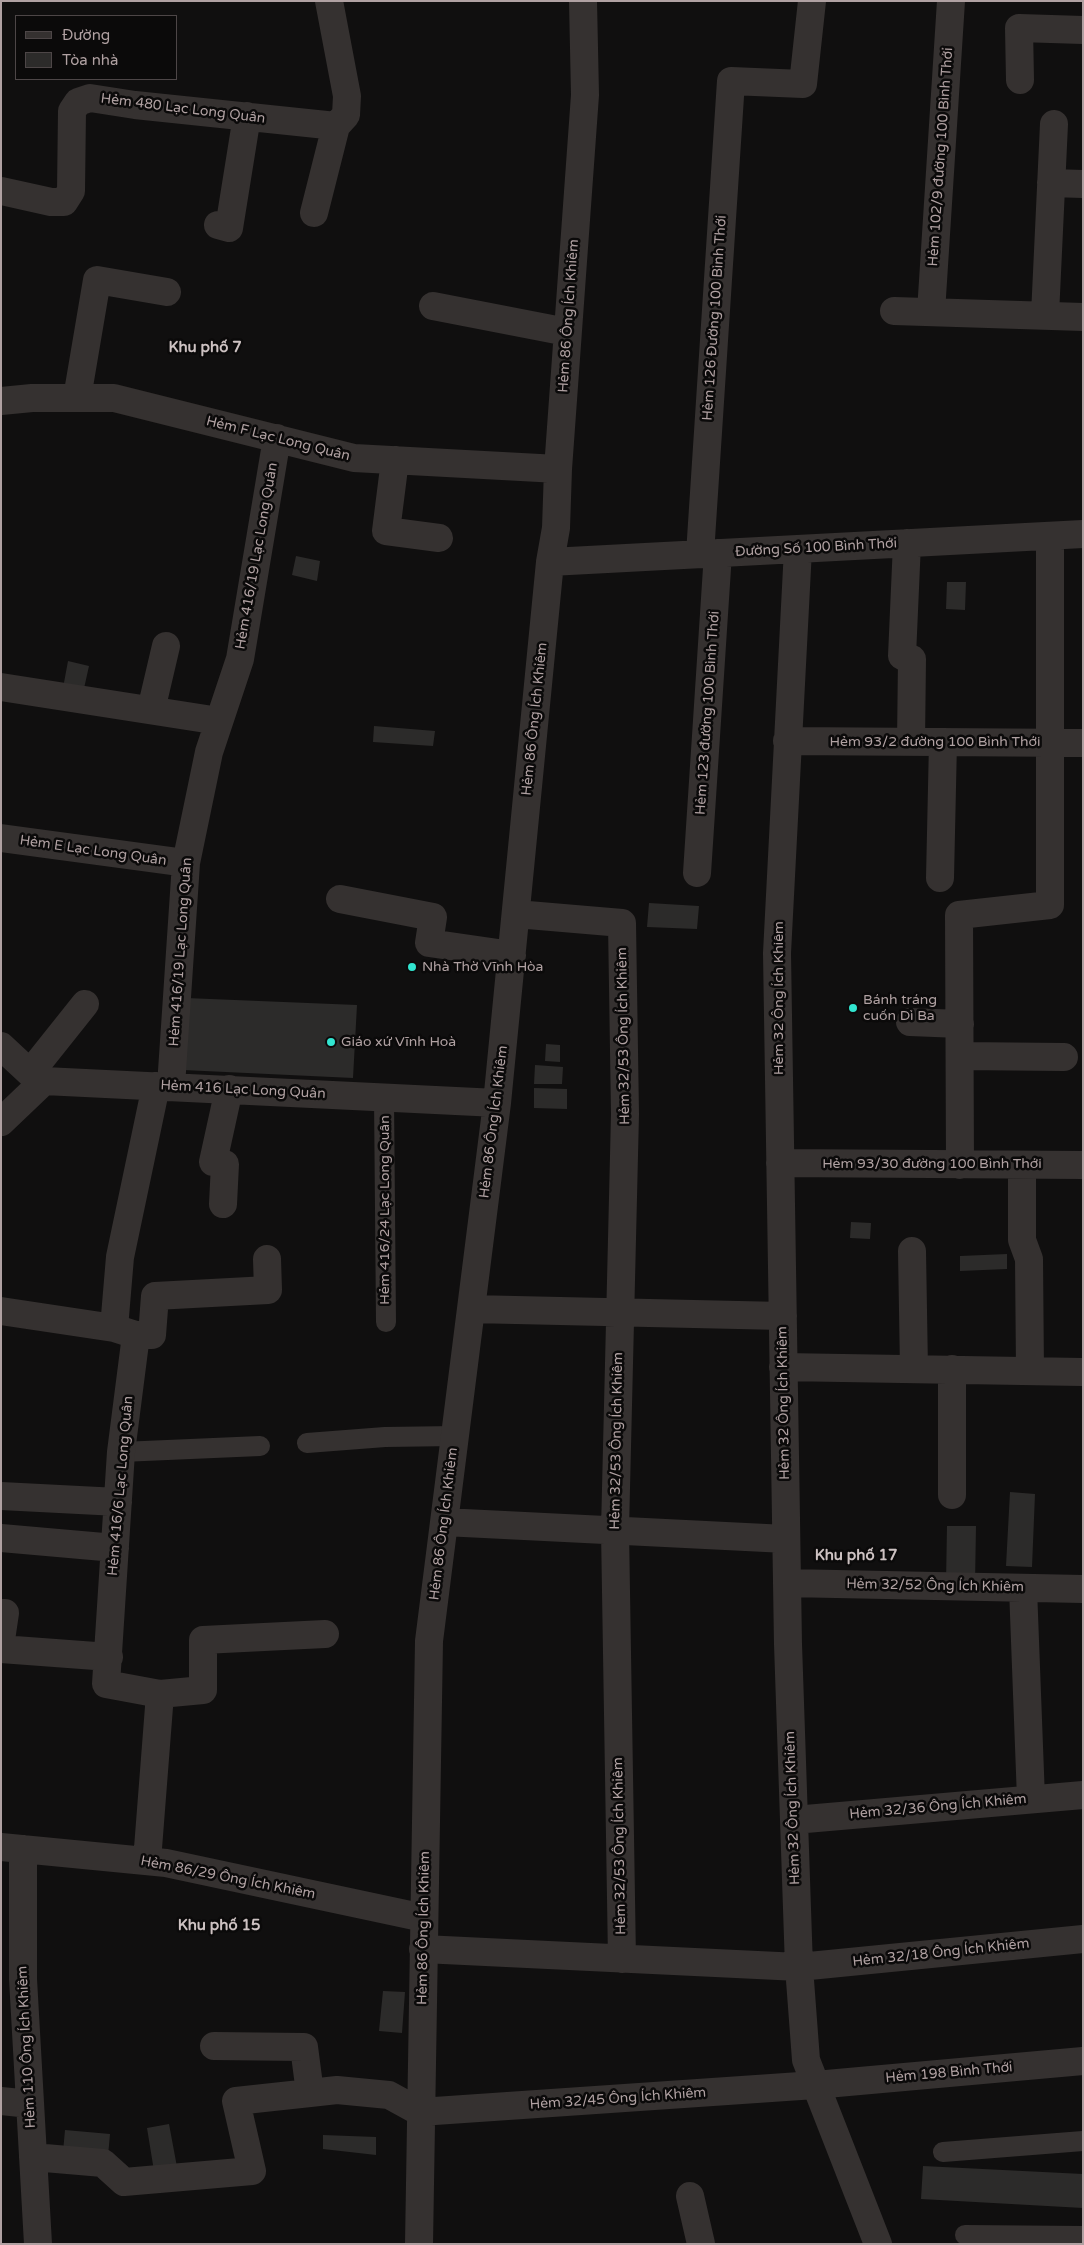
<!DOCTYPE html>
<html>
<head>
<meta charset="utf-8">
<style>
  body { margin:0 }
  #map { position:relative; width:1084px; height:2245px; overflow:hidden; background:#100f0f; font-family:"Varela Round",sans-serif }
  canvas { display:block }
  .frame { position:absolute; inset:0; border:2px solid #b0a1a2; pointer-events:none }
  .legend { position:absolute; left:15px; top:15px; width:162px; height:65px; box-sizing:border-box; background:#0b0a0a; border:1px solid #4d4647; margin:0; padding:6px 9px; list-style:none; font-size:15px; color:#b0a1a2 }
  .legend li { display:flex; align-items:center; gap:10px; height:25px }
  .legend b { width:25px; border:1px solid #4d4647 }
</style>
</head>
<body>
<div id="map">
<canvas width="1084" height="2245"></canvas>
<div class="frame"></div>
<ul class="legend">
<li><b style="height:6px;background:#353130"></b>Đường</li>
<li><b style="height:14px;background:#2c2b2a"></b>Tòa nhà</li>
</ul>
</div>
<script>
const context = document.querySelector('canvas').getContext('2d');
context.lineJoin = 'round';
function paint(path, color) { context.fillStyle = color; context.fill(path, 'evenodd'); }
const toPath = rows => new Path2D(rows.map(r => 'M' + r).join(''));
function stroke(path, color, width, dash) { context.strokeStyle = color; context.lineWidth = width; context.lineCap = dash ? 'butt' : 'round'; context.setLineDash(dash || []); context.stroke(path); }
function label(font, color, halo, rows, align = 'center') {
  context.font = font + ' "Varela Round",sans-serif'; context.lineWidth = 5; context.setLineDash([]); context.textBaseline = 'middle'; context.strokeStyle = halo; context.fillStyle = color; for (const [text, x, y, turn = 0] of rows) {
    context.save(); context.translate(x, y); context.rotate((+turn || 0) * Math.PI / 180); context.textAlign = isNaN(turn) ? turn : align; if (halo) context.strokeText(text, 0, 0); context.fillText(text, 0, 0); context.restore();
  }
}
const building = toPath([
  [296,556,320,561,317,581,292,575],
  [947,582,966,582,965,610,946,609],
  [68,661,89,666,83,693,63,688],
  [374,726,435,731,433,746,373,742],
  [649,903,699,906,697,929,647,927],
  [186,998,357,1005,353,1078,183,1070],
  [546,1044,560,1045,560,1062,545,1061],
  [535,1065,563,1067,562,1084,534,1084],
  [534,1088,567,1089,567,1109,534,1108],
  [851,1222,871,1223,870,1239,850,1238],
  [1007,1254,1007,1269,960,1271,960,1256],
  [1010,1492,1035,1494,1032,1567,1006,1566],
  [947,1526,976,1526,975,1584,946,1583],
  [383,1991,405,1992,402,2033,379,2031],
  [169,2124,177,2167,154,2171,147,2128],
  [65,2130,110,2134,108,2156,63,2152],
  [323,2135,376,2137,376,2155,323,2149],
  [923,2166,1083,2174,1083,2208,921,2199]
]);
const lane = toPath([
  [384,1097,386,1322],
  [307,1443,385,1437,455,1436],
  [121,1452,260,1446],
  [943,2152,1083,2141],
  [965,2235,1083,2236]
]);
const street = toPath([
  [329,1,347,96,346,115,336,126],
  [1020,80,1019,28,1083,30],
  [1051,183,1083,184],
  [1,191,51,202,64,202,71,191,72,111,78,102,90,98,135,105,336,126],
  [314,213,336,126],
  [218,225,229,228,247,116],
  [433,306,567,332],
  [894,311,1083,317],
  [931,312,951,1],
  [1045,315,1054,124],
  [77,398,97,280,167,292],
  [1,401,32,398,114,398,354,458,558,469],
  [395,460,386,531,439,538],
  [907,543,902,656,912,659,911,742],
  [798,549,777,953,788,1644,799,1967,806,2060,878,2244],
  [700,554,731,81,803,84,812,1],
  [550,562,1083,534],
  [1,687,219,721],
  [151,710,166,646],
  [787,741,1083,743],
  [1,838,186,863],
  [697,873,718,553],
  [940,878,943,742],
  [340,899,433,917,429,943,512,955],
  [516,914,622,923,625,1114,615,1530,622,1959],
  [910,1022,960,1024],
  [1,1046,30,1073,44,1081,497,1103],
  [960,1056,1064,1057],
  [30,1073,85,1004],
  [171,1086,186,863,209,752,240,659,277,438],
  [1,1122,44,1081],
  [780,1163,1083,1165],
  [960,1165,959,915,1050,905,1050,536],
  [1022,1165,1022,1240,1029,1259,1030,1371],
  [223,1204,225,1164,213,1162,229,1089],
  [912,1251,914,1369],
  [471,1309,783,1316],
  [1,1311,114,1328],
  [136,1335,152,1335,155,1296,268,1290,267,1259],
  [783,1367,1082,1372],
  [952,1495,952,1369],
  [1,1496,118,1502],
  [444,1522,786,1539],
  [1,1538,115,1548],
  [787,1583,1083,1589],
  [1023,1588,1031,1799],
  [1,1613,5,1613,1,1640],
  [1,1649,109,1657],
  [160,1694,203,1690,203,1640,325,1634],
  [794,1820,1083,1795],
  [1,1847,166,1863,424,1918],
  [23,1849,23,1979,38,2244],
  [147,1861,160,1694,106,1684,121,1452,136,1335,114,1328,120,1257,156,1086],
  [423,1949,799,1967,1083,1939],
  [214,2046,304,2047,310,2093,337,2090,389,2095,420,2112,815,2085,1083,2061],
  [1,2101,30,2104],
  [33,2157,103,2163,124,2182,252,2171,236,2101,310,2093],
  [690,2196,701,2244],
  [419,2244,429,1641,497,1103,550,562,556,528,558,469,585,95,583,1]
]);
const markers = [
  [412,967,5,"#32e5d0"],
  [853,1008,5,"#32e5d0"],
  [331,1042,5,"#32e5d0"]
];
const streetNames = [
  ["Hẻm 480 Lạc Long Quân",183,109,7],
  ["Hẻm 102/9 đường 100 Bình Thới",941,157,-86],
  ["Hẻm 86 Ông Ích Khiêm",569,316,-86],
  ["Hẻm 126 Đường 100 Bình Thới",715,318,-86],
  ["Hẻm F Lạc Long Quân",278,439,14],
  ["Đường Số 100 Bình Thới",816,548,-3],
  ["Hẻm 416/19 Lạc Long Quân",257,556,-80],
  ["Hẻm 123 đường 100 Bình Thới",708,713,-86],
  ["Hẻm 86 Ông Ích Khiêm",535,719,-84],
  ["Hẻm 93/2 đường 100 Bình Thới",935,742],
  ["Hẻm E Lạc Long Quân",93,851,8],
  ["Hẻm 416/19 Lạc Long Quân",181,952,-86],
  ["Hẻm 32 Ông Ích Khiêm",779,998,-90],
  ["Hẻm 32/53 Ông Ích Khiêm",624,1036,-91],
  ["Hẻm 416 Lạc Long Quân",243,1090,3],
  ["Hẻm 86 Ông Ích Khiêm",494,1122,-83],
  ["Hẻm 93/30 đường 100 Bình Thới",932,1164],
  ["Hẻm 416/24 Lạc Long Quân",385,1210,-90],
  ["Hẻm 32 Ông Ích Khiêm",784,1403,-91],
  ["Hẻm 32/53 Ông Ích Khiêm",617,1441,-89],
  ["Hẻm 416/6 Lạc Long Quân",121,1486,-85],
  ["Hẻm 86 Ông Ích Khiêm",444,1524,-83],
  ["Hẻm 32/52 Ông Ích Khiêm",935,1586,1],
  ["Hẻm 32/36 Ông Ích Khiêm",938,1807,-5],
  ["Hẻm 32 Ông Ích Khiêm",793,1808,-92],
  ["Hẻm 32/53 Ông Ích Khiêm",620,1846,-91],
  ["Hẻm 86/29 Ông Ích Khiêm",228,1878,11],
  ["Hẻm 86 Ông Ích Khiêm",424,1928,-89],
  ["Hẻm 32/18 Ông Ích Khiêm",941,1953,-6],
  ["Hẻm 110 Ông Ích Khiêm",27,2047,-93],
  ["Hẻm 198 Bình Thới",949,2073,-5],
  ["Hẻm 32/45 Ông Ích Khiêm",618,2099,-4]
];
const poiNames = [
  ["Nhà Thờ Vĩnh Hòa",422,967],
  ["Bánh tráng",863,1000],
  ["cuốn Dì Ba",863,1016],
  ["Giáo xứ Vĩnh Hoà",341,1042]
];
const neighbourhoodNames = [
  ["Khu phố 7",205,348],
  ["Khu phố 17",856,1556],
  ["Khu phố 15",219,1926]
];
paint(building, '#2c2b2a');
stroke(lane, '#353130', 20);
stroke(street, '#353130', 28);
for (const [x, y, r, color] of markers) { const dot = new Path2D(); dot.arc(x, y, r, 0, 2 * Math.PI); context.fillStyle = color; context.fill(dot); stroke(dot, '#0b0a0a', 2); }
label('14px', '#b0a1a2', '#0b0a0a', streetNames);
label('14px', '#b0a1a2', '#0b0a0a', poiNames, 'left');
label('bold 15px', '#cdc2c2', '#0b0a0a', neighbourhoodNames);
</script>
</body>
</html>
